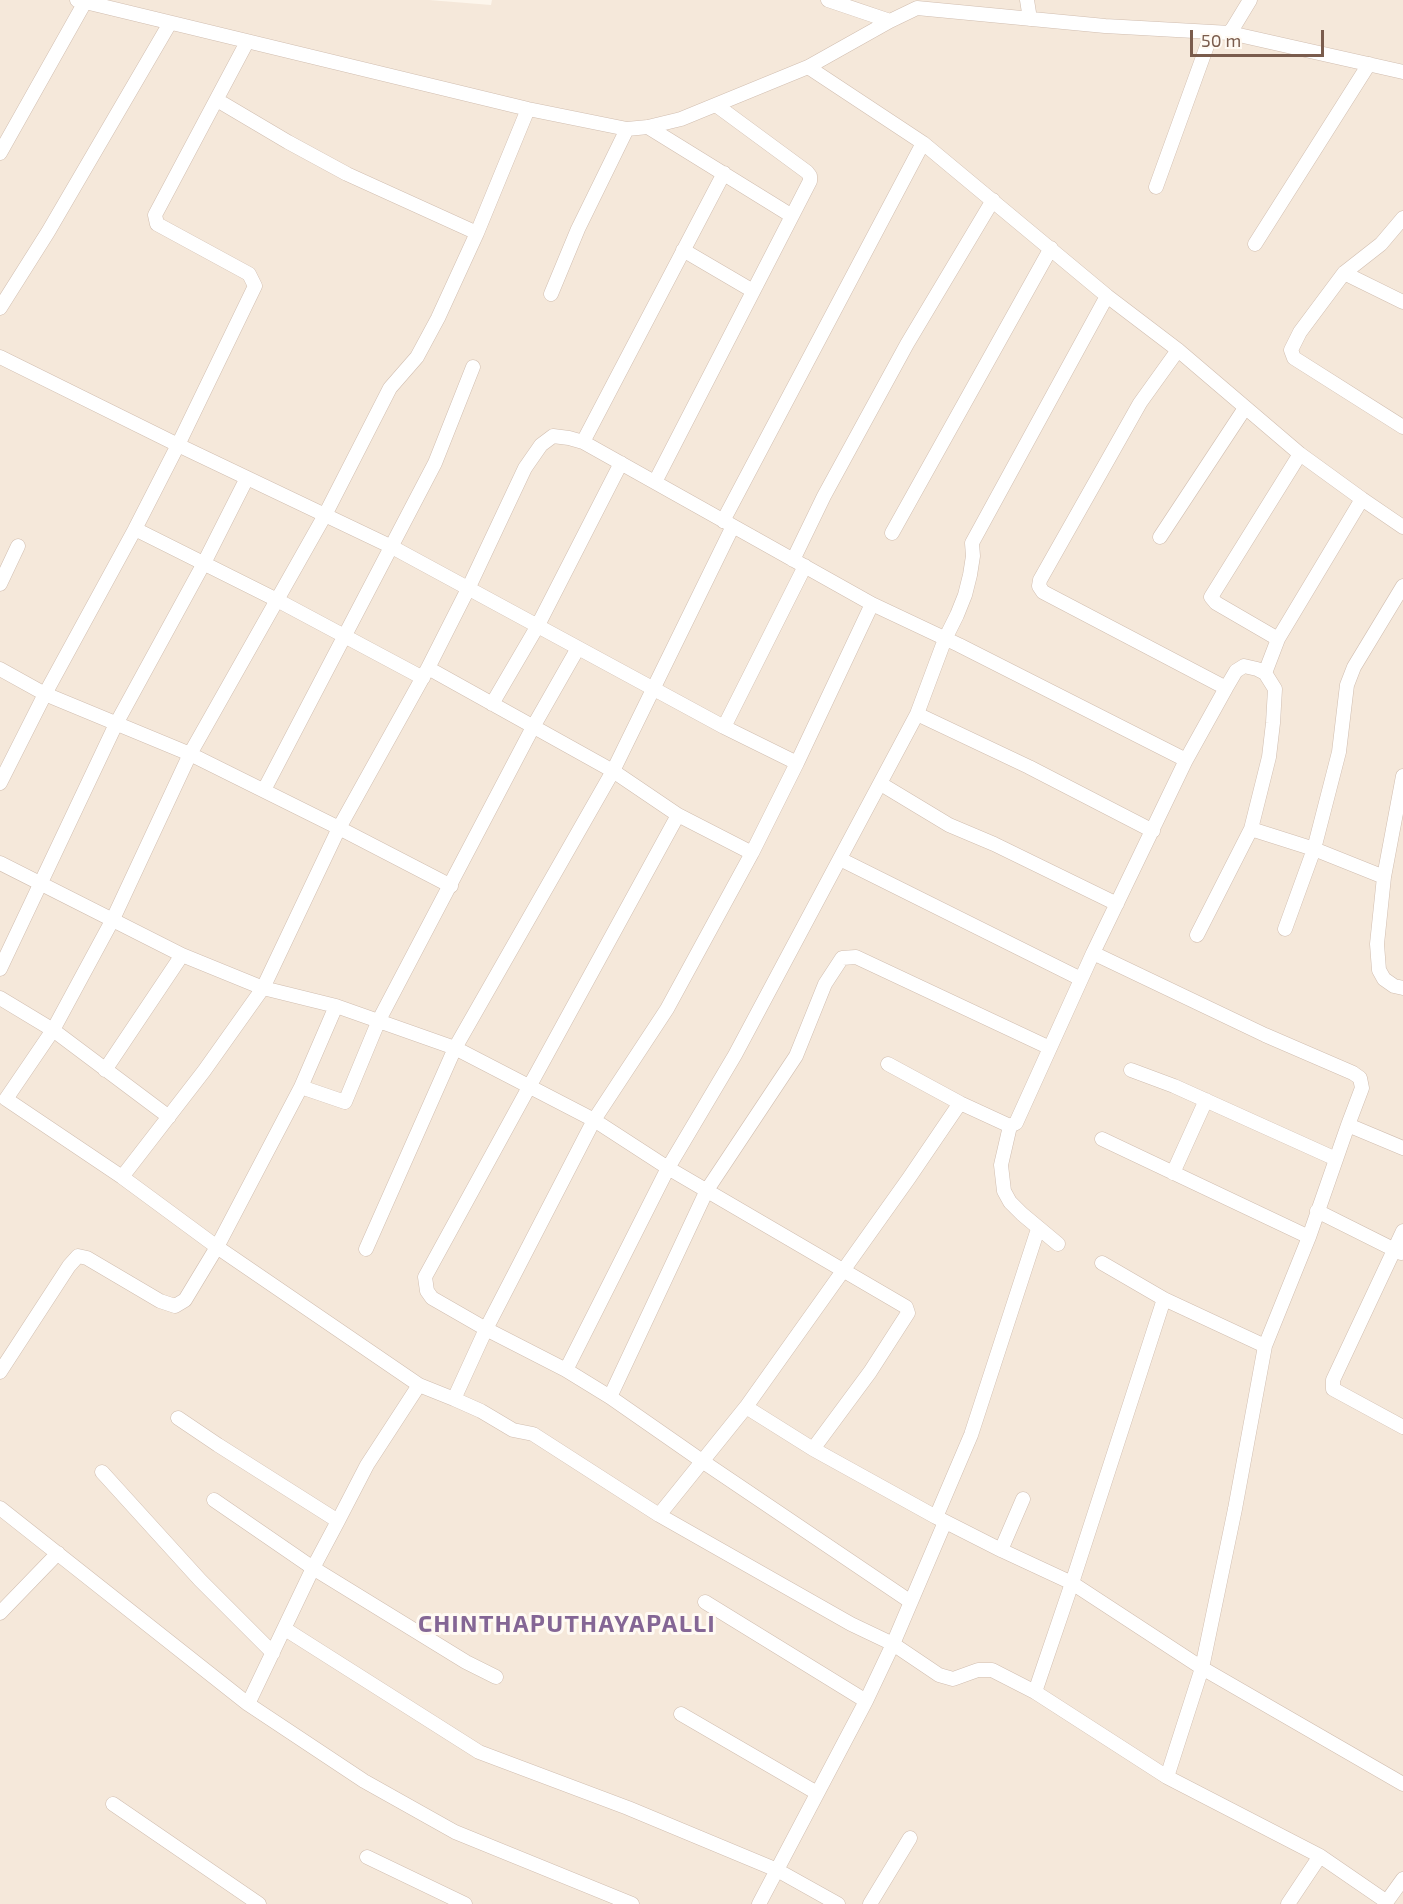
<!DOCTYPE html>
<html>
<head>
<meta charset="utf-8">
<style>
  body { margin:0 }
  #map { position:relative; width:1403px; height:1904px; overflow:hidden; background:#fdf6ec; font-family:"Exo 2",sans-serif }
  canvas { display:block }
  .scale { position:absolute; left:1190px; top:30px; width:134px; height:27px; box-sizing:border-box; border:3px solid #7a5c4d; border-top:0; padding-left:8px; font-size:18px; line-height:21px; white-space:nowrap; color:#7a5c4d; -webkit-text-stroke:4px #fffaf3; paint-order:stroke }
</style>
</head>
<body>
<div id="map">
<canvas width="1403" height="1904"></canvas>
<div class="scale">50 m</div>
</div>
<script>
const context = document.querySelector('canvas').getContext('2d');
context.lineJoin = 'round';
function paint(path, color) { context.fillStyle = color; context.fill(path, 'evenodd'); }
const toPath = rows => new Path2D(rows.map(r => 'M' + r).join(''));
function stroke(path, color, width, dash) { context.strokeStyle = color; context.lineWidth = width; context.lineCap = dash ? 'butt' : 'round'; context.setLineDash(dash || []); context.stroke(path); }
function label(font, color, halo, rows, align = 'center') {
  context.font = font + ' "Exo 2",sans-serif'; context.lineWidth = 6; context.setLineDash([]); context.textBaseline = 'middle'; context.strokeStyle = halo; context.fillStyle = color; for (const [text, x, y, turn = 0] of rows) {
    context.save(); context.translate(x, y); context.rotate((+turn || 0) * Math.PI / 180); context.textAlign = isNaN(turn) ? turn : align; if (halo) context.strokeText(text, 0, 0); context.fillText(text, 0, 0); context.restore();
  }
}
const residential = toPath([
  [0,0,429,0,491,5,492,0,1403,0,1403,1904,0,1904]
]);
const minor = toPath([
  [77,0,528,109,627,129,648,127,681,119,808,67,890,21,917,8,1105,26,1230,33,1403,72],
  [828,0,890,21],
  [1027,0,1030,19],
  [1230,33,1250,0],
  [808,67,923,143,1107,296,1178,350,1300,454,1362,499,1403,527],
  [217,100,288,142,347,174,477,233],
  [648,127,792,216],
  [0,153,85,2],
  [1156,187,1212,32],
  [1403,218,1381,244,1344,273,1300,332,1291,350,1294,358,1403,427],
  [1255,244,1369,64],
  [683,250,753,291],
  [1344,273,1403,302],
  [551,294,578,229,627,129],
  [0,308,48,232,170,23],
  [1178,350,1140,403,1040,580,1039,586,1043,592,1226,688],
  [0,357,178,445,392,547,724,727,797,763],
  [583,442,724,173],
  [655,482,810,181,810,176,807,172,716,105],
  [723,521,923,143],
  [135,529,277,600,423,678],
  [892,533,1051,248],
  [1160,537,1245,408],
  [793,560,824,496,907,344,993,200],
  [0,584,18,546],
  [1278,639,1216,603,1211,597,1300,454],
  [428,668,613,771,678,815,752,853],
  [0,669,45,694,190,754,339,828,451,886],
  [492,704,537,627,621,463],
  [917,714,1029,767,1153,831],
  [724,727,805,566],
  [1403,776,1384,877,1377,944,1379,970,1384,979,1394,986,1403,988],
  [0,783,45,694,135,529,178,445,255,286,249,274,157,224,155,215,247,42],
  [881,784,949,825,994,844,1117,904],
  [264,790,435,463,473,367],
  [678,815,425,1277,427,1291,432,1298,486,1329,566,1370,610,1397,702,1461,911,1602],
  [1251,829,1314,849,1285,929],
  [840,859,1081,979],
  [0,863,182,955,263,988,336,1006,455,1048,594,1120,668,1168,906,1307,908,1313,870,1372,813,1449],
  [1384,877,1314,849,1339,752,1347,685,1354,667,1403,586],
  [1197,935,1251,829,1269,757,1273,723,1275,689,1265,673,1278,639,1362,499],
  [1093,953,1265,1035,1353,1073,1360,1078,1362,1088,1348,1125],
  [0,969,116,724,204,563,247,478],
  [0,998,53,1030,169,1117],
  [888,1064,960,1103],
  [105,1070,182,955],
  [1131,1070,1174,1086,1336,1159],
  [301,1087,345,1102,379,1020,533,727,578,648],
  [1010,1126,1001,1165,1004,1191,1010,1202,1022,1214,1058,1244],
  [1102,1139,1309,1237],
  [1173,1173,1206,1100],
  [122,1177,204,1071,263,988,339,828,428,668,468,589,525,468,541,445,553,436,569,438,583,442,872,604,959,645,1186,760],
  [1317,1211,1401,1253],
  [1403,1231,1333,1380,1333,1389,1403,1427],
  [366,1249,455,1048,613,771,733,526],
  [1102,1263,1164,1299,1265,1346],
  [1164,1299,1072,1583,1035,1692,1167,1777,1202,1668,1235,1509,1265,1346,1309,1237,1348,1125,1403,1148],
  [566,1370,668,1168,735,1055,917,714,945,639,957,615,965,595,970,575,973,556,972,543,1107,296],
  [0,1372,69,1266,78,1256,87,1258,160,1301,175,1306,185,1300,217,1247,301,1087,336,1006],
  [419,1385,217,1247,122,1177,6,1099,53,1030,113,919,190,754,325,515,390,388,417,357,438,318,477,233,528,109],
  [610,1397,707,1190,796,1056,825,984,842,958,856,957,1050,1048],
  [454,1399,481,1411,513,1430,533,1434,659,1515,746,1407,909,1178,960,1103,1010,1126,1016,1123,1093,953,1186,760,1226,688,1236,671,1244,666,1257,669,1265,673],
  [746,1407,813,1449,936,1517,1001,1550,1072,1583,1202,1668,1403,1784],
  [178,1418,218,1445,338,1521],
  [102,1472,200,1580,273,1653],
  [214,1500,313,1568,466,1662,496,1677],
  [0,1508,248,1704,364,1781,455,1832,632,1904],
  [659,1515,851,1624,893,1644,939,1675,953,1679,978,1670,992,1670,1035,1692],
  [936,1517,971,1435,1038,1229],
  [1001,1550,1023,1499],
  [705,1602,866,1701],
  [0,1613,58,1553],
  [285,1629,479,1752,628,1808,777,1870,838,1904],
  [248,1704,313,1568,338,1521,367,1465,419,1385,454,1399,486,1329,594,1120,667,1009,752,853,797,763,872,604],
  [681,1714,817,1793],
  [1167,1777,1320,1856,1387,1902],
  [113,1804,259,1904],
  [367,1857,465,1904],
  [759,1904,866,1701,893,1644,945,1522],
  [870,1904,910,1838],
  [1288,1904,1320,1856],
  [1385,1904,1403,1879]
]);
const districtNames = [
  ["CHINTHAPUTHAYAPALLI",567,1624]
];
paint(residential, '#f5e8da');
stroke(minor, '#d1beb0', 15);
stroke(minor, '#fff', 14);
context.letterSpacing = '1.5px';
label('bold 24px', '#846695', '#fffaf3', districtNames);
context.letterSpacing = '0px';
</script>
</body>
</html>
